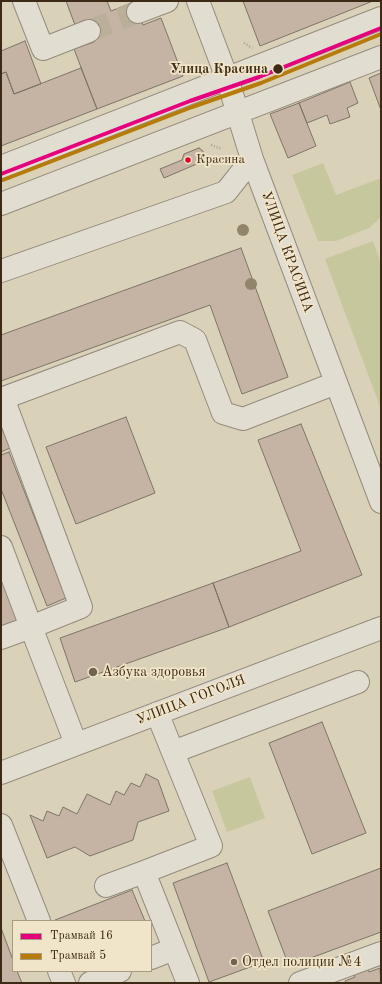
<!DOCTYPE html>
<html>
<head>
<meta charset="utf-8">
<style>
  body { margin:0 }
  #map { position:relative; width:382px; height:984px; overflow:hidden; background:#dad1b9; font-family:"Old Standard TT",serif }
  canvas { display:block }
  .frame { position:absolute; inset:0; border:2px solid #3c2a17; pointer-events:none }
  .legend { position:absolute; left:12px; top:920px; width:140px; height:52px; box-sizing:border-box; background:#f0e5c8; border:1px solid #a89a81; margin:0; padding:5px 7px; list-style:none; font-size:12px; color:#3c2a17 }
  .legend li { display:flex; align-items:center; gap:8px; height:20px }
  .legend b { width:20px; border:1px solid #a89a81 }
</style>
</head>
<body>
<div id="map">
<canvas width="382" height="984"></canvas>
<div class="frame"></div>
<ul class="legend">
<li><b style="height:5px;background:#e5007d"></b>Трамвай 16</li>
<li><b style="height:5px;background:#b67b08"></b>Трамвай 5</li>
</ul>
</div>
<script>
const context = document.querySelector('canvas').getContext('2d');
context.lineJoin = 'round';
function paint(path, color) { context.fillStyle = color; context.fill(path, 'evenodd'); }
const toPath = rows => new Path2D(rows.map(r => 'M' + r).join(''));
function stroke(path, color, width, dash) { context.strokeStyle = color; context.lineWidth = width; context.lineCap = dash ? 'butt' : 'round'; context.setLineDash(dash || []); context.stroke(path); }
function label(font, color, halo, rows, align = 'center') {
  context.font = font + ' "Old Standard TT",serif'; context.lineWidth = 3.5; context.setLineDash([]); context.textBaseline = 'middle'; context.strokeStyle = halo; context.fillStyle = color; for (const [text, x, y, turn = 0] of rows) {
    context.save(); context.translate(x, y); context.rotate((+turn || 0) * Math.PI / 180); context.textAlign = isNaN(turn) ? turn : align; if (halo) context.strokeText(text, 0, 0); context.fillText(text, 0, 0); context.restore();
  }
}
const green = toPath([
  [323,163,336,195,381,178,381,217,369,228,336,241,318,241,292,175],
  [373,241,381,263,381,409,325,259],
  [250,777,265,818,227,832,212,791]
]);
const building = toPath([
  [66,1,107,1,111,11,134,2,143,25,161,18,183,76,97,109,74,49,94,42,85,20,75,25,66,1],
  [243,1,373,1,260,46,243,1],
  [25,41,41,84,14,94,6,72,1,74,1,51,25,41],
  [81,68,97,109,1,146,1,74,6,72,14,94,81,68],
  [381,73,381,110,369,78,381,73],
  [350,82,358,103,347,108,350,117,330,124,327,115,307,123,299,103,350,82],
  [299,103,316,146,288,158,270,114,299,103],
  [199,148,203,151,206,160,164,178,160,169,182,160,184,154,199,148],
  [241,248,288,377,242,394,210,305,1,381,1,335,241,248],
  [126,417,155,493,76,524,46,447,126,417],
  [301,424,362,575,229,627,213,583,301,551,258,440,301,424],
  [1,426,10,448,1,452,1,426],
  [9,452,66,598,47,606,1,489,1,455,9,452],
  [1,573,20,624,1,631,1,573],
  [213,583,229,627,75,682,60,638,213,583],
  [322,722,366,833,312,854,269,743,322,722],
  [146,774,158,780,169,811,138,822,133,840,90,856,75,847,47,858,30,815,43,821,47,811,59,816,63,807,77,814,87,794,110,805,116,791,124,795,131,783,140,787,146,774],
  [227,863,264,962,209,982,173,883,227,863],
  [381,868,381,932,289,966,268,911,381,868],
  [132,890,145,921,56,921,55,920,132,890],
  [1,928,13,960,13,971,17,971,22,983,1,983,1,928],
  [366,964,369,972,380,968,381,983,346,983,345,981,355,977,352,969,366,964]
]);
const minorTunnel = toPath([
  [89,31,138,12]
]);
const path = toPath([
  [244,43,252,48],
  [186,73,189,64],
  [211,145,222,149]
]);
const minor = toPath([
  [24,1,43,49,89,31],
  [198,1,227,78,252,159,381,502],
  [138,12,167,1],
  [1,167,381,18],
  [1,204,381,57],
  [1,271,226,192,252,159],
  [3,398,81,607,31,627,76,744],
  [1,399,180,332,195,340,223,413,243,419,336,383],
  [1,547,31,627,1,638],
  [157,713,211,846,144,872,188,983],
  [173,752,358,682],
  [1,773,381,628],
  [1,825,39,921],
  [106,886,144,872],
  [151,958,174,949],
  [59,971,64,983],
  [90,983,120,971],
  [300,983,381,953]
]);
const tram1 = toPath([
  [1,174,190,101,259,77,381,28]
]);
const tram2 = toPath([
  [3,180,192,107,261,83,381,34]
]);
const trees = [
  [243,230],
  [251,284]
];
const markers = [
  [278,69,5.5,"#3c2a17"],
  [188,160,3.5,"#e4002b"],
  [93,672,5,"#736450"],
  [234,962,4,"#736450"]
];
const busNames = [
  ["Красина",196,160]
];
const stopNames = [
  ["Улица Красина",268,69]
];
const streetNames = [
  ["УЛИЦА КРАСИНА",287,252,70],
  ["УЛИЦА ГОГОЛЯ",191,700,-21]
];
const poiNames = [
  ["Азбука здоровья",102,672],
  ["Отдел полиции №4",242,962]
];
paint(green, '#c7c79e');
paint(building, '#c5b4a4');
stroke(building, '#7c7566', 1);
stroke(minorTunnel, '#bab099', 22, [22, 11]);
stroke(minor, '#938c7c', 24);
stroke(path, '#a49f94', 2.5, [1, 2]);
stroke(minor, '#e2ddd1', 22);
stroke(tram1, '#e5007d', 4);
stroke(tram2, '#b67b08', 4);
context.fillStyle = '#91866c';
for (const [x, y] of trees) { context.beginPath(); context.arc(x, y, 6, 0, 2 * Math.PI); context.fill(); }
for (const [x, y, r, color] of markers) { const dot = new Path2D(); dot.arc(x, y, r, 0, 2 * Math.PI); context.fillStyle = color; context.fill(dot); stroke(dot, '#f0e5c8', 1.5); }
label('13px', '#3c2a17', '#f0e5c8', busNames, 'left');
label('bold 14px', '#3c2a17', '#f0e5c8', stopNames, 'right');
label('14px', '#3c2a17', '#f0e5c8', streetNames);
label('14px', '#3c2a17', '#f0e5c8', poiNames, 'left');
</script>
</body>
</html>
